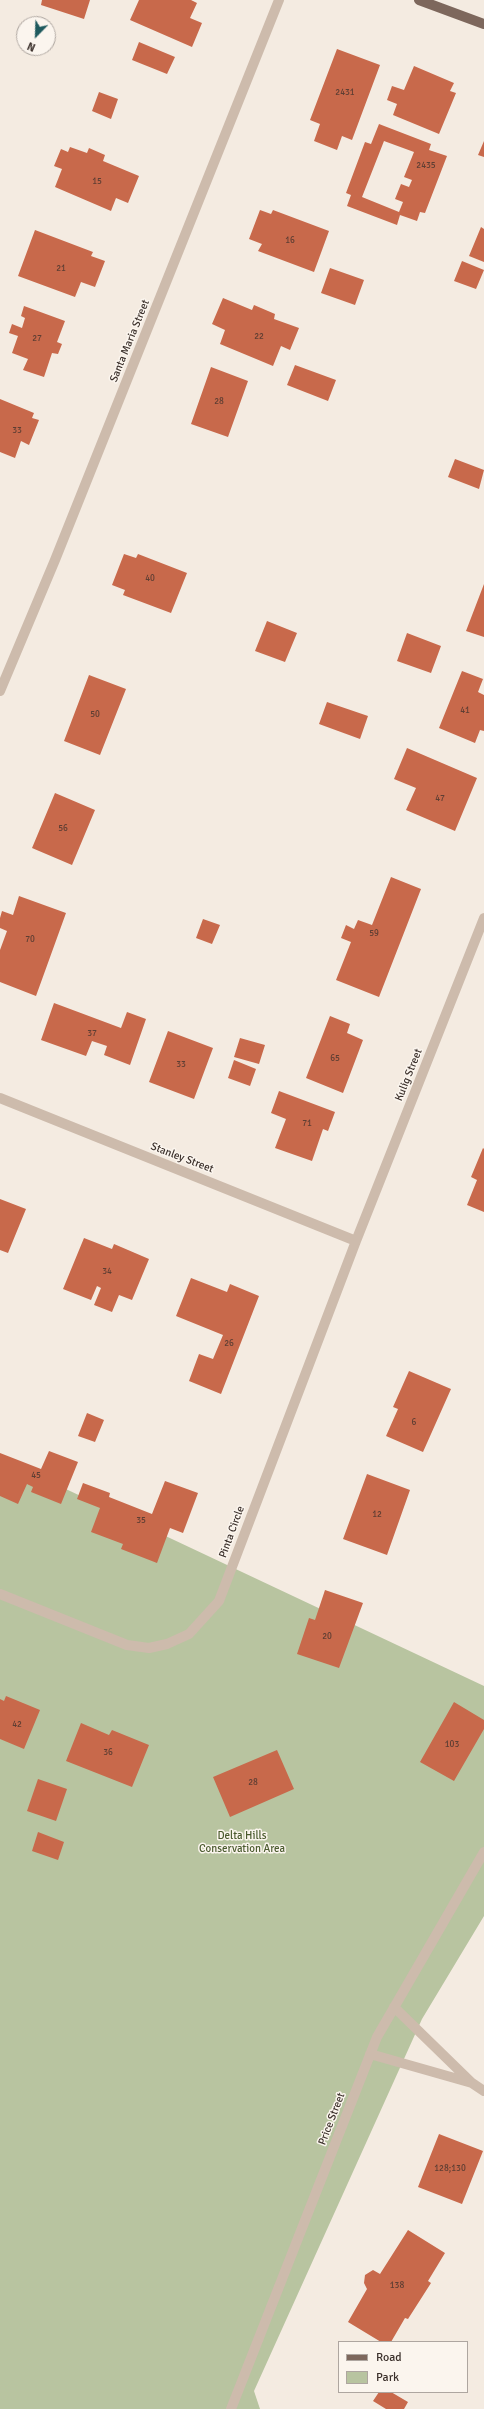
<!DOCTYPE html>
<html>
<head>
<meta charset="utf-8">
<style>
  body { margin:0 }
  #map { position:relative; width:484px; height:2409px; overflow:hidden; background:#f4ebe1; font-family:Signika,sans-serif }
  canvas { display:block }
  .legend { position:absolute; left:338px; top:2341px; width:130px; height:52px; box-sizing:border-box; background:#fbf5ee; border:1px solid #aea6a0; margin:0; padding:5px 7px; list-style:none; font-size:12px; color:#3b302b }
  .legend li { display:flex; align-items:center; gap:8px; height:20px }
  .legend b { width:20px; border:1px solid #aea6a0 }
  .north { position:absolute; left:16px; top:16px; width:40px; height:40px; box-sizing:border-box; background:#fbf5ee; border:1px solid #aea6a0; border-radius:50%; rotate:203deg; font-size:11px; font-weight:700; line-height:16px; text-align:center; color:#3b302b }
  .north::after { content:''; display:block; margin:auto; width:14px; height:18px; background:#1f5a5e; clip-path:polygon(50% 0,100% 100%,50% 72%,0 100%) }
</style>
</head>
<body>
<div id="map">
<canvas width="484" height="2409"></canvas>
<ul class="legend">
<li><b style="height:5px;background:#7d675c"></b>Road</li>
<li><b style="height:11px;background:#b8c4a0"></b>Park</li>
</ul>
<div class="north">N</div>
</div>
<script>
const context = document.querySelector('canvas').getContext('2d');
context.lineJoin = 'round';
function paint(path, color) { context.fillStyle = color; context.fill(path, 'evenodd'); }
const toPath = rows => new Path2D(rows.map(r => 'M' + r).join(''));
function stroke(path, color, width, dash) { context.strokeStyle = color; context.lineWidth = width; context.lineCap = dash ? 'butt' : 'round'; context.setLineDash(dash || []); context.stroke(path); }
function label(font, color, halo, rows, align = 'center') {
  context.font = font + ' Signika,sans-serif'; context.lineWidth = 3; context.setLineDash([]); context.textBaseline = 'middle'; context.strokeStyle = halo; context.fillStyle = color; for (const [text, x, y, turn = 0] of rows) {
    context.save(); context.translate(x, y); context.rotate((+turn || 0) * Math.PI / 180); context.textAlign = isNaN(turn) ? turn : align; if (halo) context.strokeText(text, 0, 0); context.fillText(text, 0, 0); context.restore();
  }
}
const green = toPath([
  [0,1458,484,1686,484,1916,422,2019,254,2391,260,2409,0,2409]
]);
const building = toPath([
  [42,0,90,0,84,19,41,5],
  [139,0,191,0,197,3,190,18,202,23,192,47,130,20],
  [139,42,175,57,167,74,132,60],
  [337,49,380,65,352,140,342,136,337,150,314,141,320,124,310,120],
  [414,66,454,83,450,91,456,93,439,134,393,115,397,104,387,100,392,86,404,90],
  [99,92,118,99,111,119,92,111],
  [379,124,431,144,429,150,447,156,425,213,420,212,417,221,400,215,397,225,347,206,351,195,346,193,365,142,371,144],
  [384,141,414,152,404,177,412,180,409,187,401,184,395,199,403,202,399,212,362,197],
  [484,141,484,157,478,155],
  [70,147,87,153,89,148,105,155,103,161,139,176,128,203,116,198,111,211,55,187,62,169,54,166,61,149,68,152],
  [260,210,271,214,273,210,329,231,314,272,258,251,262,244,249,239],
  [481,227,484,229,484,262,469,256],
  [35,230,93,252,91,256,105,261,95,287,81,282,75,297,18,276],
  [462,261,484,270,476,289,454,281],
  [330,268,364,280,355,305,321,293],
  [223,298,252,310,254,305,275,314,274,319,299,328,290,350,281,346,273,366,220,344,225,330,212,324],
  [24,306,65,321,57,342,62,344,58,354,52,353,44,377,23,370,28,359,12,353,18,336,9,333,12,324,22,328,25,318,21,316],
  [295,365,336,380,328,401,287,385],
  [211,367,248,381,228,437,191,424],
  [0,399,34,413,32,418,39,420,29,445,21,441,15,458,0,452],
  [455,459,484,470,479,489,448,477],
  [124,554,136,558,138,554,187,573,171,613,123,595,125,590,112,585],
  [484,584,484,637,466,631],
  [267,621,297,633,285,662,255,651],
  [407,633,441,646,431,673,397,661],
  [462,671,483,679,478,692,484,695,484,731,480,730,475,743,439,728],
  [89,675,126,689,100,755,64,741],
  [327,702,368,716,360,739,319,724],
  [407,748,477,778,455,831,406,810,416,788,394,779],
  [55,793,95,810,72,865,32,848],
  [391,877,421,889,379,997,336,980,351,942,341,938,346,925,354,929,358,920,372,925],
  [19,896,66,913,36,996,0,982,0,950,7,931,0,928,0,918,2,911,13,915],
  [203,919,220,925,212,944,196,938],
  [54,1003,121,1028,127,1012,146,1019,130,1065,104,1055,107,1046,92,1041,86,1056,41,1040],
  [330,1016,350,1024,347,1033,363,1040,343,1093,306,1078],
  [168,1031,213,1048,194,1099,149,1082],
  [240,1038,265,1045,259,1064,234,1057],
  [234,1060,256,1069,250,1086,228,1078],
  [279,1091,335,1112,328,1131,323,1129,312,1161,275,1148,286,1119,271,1113],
  [483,1148,484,1149,484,1212,467,1205,477,1180,471,1177],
  [0,1199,26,1209,8,1253,0,1250],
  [84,1238,112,1249,114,1244,149,1259,132,1300,119,1295,112,1312,94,1305,101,1288,97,1286,91,1300,63,1289],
  [191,1278,227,1292,230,1284,259,1296,221,1394,189,1381,199,1354,213,1359,223,1335,176,1316],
  [409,1371,451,1389,423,1452,386,1436,398,1409,393,1407],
  [87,1413,104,1420,95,1442,78,1436],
  [49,1451,78,1462,61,1504,31,1492,33,1487,27,1484,18,1504,0,1496,0,1453,41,1469],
  [367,1474,410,1490,387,1555,343,1539],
  [165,1481,198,1493,183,1533,170,1528,157,1563,121,1549,123,1544,91,1532,100,1508,77,1499,83,1483,110,1493,109,1497,152,1514],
  [325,1590,363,1603,339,1668,297,1654,309,1618,315,1620],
  [6,1696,40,1710,24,1749,0,1739,0,1699,4,1701],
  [454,1702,484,1720,484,1729,454,1781,420,1762],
  [81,1723,109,1735,112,1730,149,1745,132,1787,66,1761],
  [277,1750,294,1789,230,1817,213,1777],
  [38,1779,67,1789,56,1821,27,1811],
  [38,1832,64,1842,58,1860,32,1851],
  [439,2134,483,2151,462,2204,418,2187],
  [408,2230,445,2253,428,2281,431,2283,408,2319,405,2318,391,2342,381,2342,348,2322,367,2289,364,2283,365,2275,373,2270,380,2274],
  [379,2392,391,2392,408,2402,404,2409,386,2409,373,2401]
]);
const minor = toPath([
  [0,691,55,560,279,0],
  [0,1098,356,1241],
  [0,1594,127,1645,149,1648,167,1644,189,1634,219,1601,356,1241,484,918],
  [370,2054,472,2083,394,2007],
  [472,2083,484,2091],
  [231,2409,377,2037,484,1852]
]);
const major = toPath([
  [419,0,484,24]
]);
const numberNames = [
  ["2431",345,93],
  ["2435",426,166],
  ["15",97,182],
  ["16",290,241],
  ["21",61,269],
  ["22",259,337],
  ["27",37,339],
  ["28",219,402],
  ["33",17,431],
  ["40",150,579],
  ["41",465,711],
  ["50",95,715],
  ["47",440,799],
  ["56",63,829],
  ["59",374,934],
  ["70",30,940],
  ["37",92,1034],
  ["65",335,1059],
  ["33",181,1065],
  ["71",307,1124],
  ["34",107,1272],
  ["26",229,1344],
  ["6",414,1423],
  ["45",36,1476],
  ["12",377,1515],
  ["35",141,1521],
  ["20",327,1637],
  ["42",17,1725],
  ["103",452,1745],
  ["36",108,1753],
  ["28",253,1783],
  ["128;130",450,2169],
  ["138",397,2286]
];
const streetNames = [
  ["Santa Maria Street",130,341,-68],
  ["Kulig Street",409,1075,-68],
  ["Stanley Street",182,1158,21],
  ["Pinta Circle",232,1532,-70],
  ["Price Street",332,2119,-69]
];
const parkNames = [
  ["Delta Hills",242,1836],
  ["Conservation Area",242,1849]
];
paint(green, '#b8c4a0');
paint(building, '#c8694b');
stroke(minor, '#cdbbac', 10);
stroke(major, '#7d675c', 10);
label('9px', '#5e3e33', null, numberNames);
label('11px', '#3b302b', '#fbf5ee', streetNames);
label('11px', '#4a5a2e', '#fbf5ee', parkNames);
</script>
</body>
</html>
